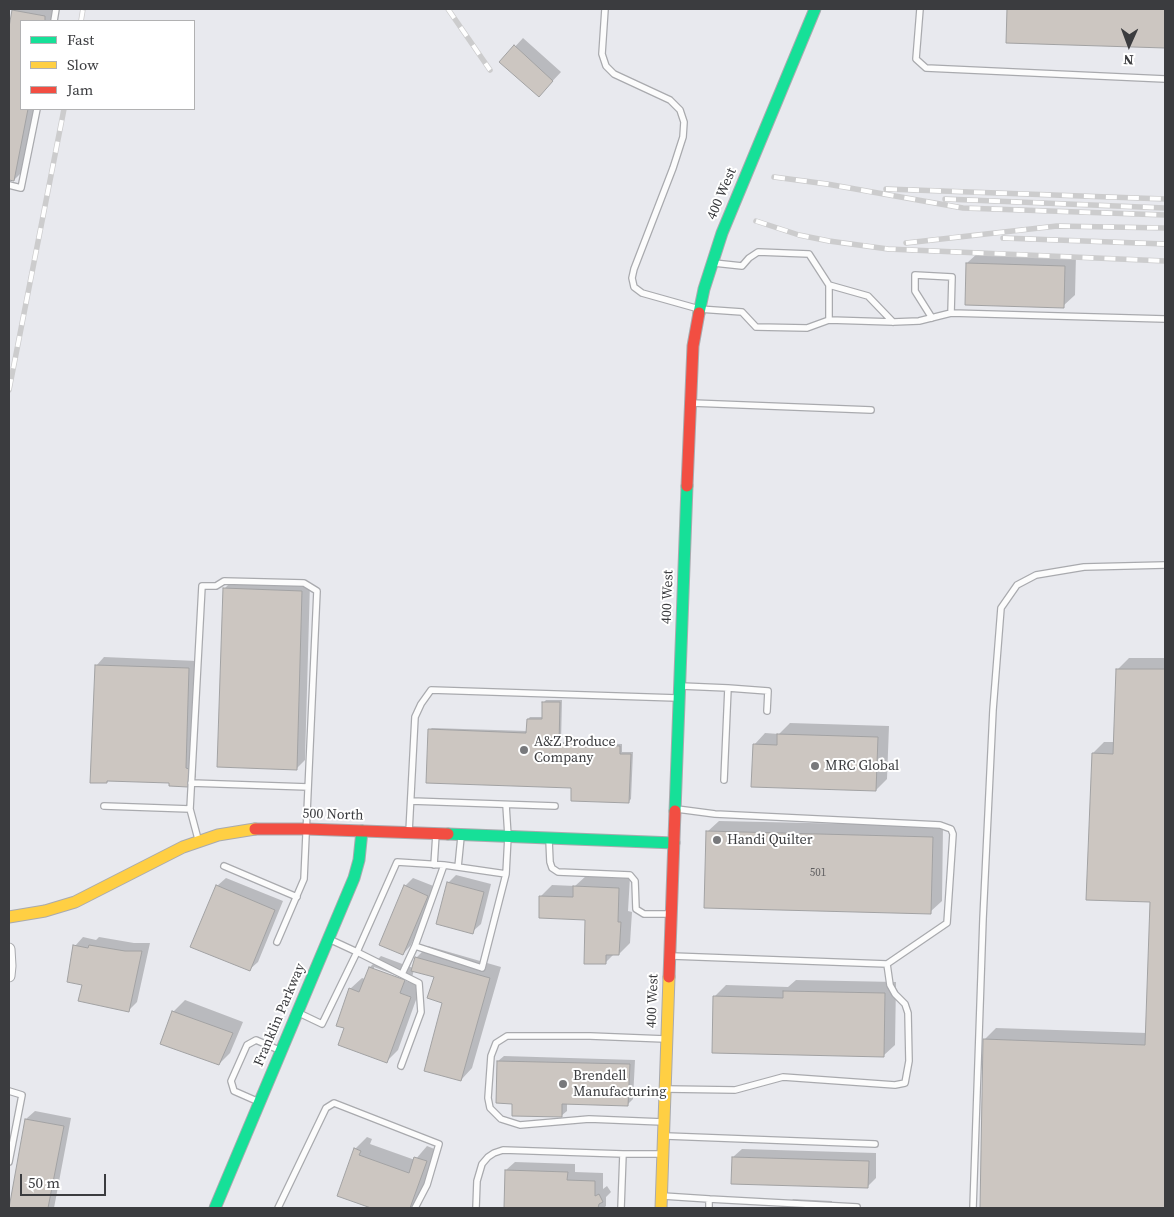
<!DOCTYPE html>
<html>
<head>
<meta charset="utf-8">
<style>
  body { margin:0 }
  #map { position:relative; width:1174px; height:1217px; overflow:hidden; background:#e8e9ee; font-family:"Source Serif 4",serif }
  canvas { display:block }
  .frame { position:absolute; inset:0; border:10px solid #3b3c3f; pointer-events:none }
  .legend { position:absolute; left:20px; top:20px; width:175px; height:90px; box-sizing:border-box; background:#fff; border:1px solid #b1b1b2; margin:0; padding:6px 9px; list-style:none; font-size:15px; color:#3b3c3f }
  .legend li { display:flex; align-items:center; gap:10px; height:25px }
  .legend b { width:25px; border:1px solid #b1b1b2 }
  .north { position:absolute; left:1104px; top:20px; width:50px; height:50px; -webkit-text-stroke:4px #fff; paint-order:stroke; rotate:182deg; font-size:14px; font-weight:700; line-height:20px; text-align:center; color:#3b3c3f }
  .north::after { content:''; display:block; margin:auto; width:18px; height:22px; background:#3b3c3f; clip-path:polygon(50% 0,100% 100%,50% 72%,0 100%) }
  .scale { position:absolute; left:20px; top:1174px; width:86px; height:22px; box-sizing:border-box; border:2px solid #3b3c3f; border-top:0; padding-left:6px; font-size:15px; line-height:18px; white-space:nowrap; color:#3b3c3f; -webkit-text-stroke:4px #fff; paint-order:stroke }
</style>
</head>
<body>
<div id="map">
<canvas width="1174" height="1217"></canvas>
<div class="frame"></div>
<ul class="legend">
<li><b style="height:6px;background:#16e098"></b>Fast</li>
<li><b style="height:6px;background:#ffcf43"></b>Slow</li>
<li><b style="height:6px;background:#f24e42"></b>Jam</li>
</ul>
<div class="north">N</div>
<div class="scale">50 m</div>
</div>
<script>
const context = document.querySelector('canvas').getContext('2d');
context.lineJoin = 'round';
function paint(path, color) { context.fillStyle = color; context.fill(path, 'evenodd'); }
const toPath = rows => new Path2D(rows.map(r => 'M' + r).join(''));
function stroke(path, color, width, dash) { context.strokeStyle = color; context.lineWidth = width; context.lineCap = dash ? 'butt' : 'round'; context.setLineDash(dash || []); context.stroke(path); }
function label(font, color, halo, rows, align = 'center') {
  context.font = font + ' "Source Serif 4",serif'; context.lineWidth = 4; context.setLineDash([]); context.textBaseline = 'middle'; context.strokeStyle = halo; context.fillStyle = color; for (const [text, x, y, turn = 0] of rows) {
    context.save(); context.translate(x, y); context.rotate((+turn || 0) * Math.PI / 180); context.textAlign = isNaN(turn) ? turn : align; if (halo) context.strokeText(text, 0, 0); context.fillText(text, 0, 0); context.restore();
  }
}
const shadow = toPath([
  [15,9,53,9,51,21,21,21,21,109,34,109,22,172,14,180,9,179,9,34,13,11],
  [1008,9,1165,9,1165,47,1007,42],
  [523,38,561,72,547,87,501,62],
  [979,252,1076,255,1075,295,1063,306,967,263],
  [233,580,310,583,305,760,296,769,224,589],
  [104,657,197,661,193,760,196,761,196,777,187,785,170,782,109,780,107,782,96,666],
  [1129,658,1165,658,1165,1208,982,1208,984,1040,996,1028,1147,1033,1152,901,1093,753,1104,742,1115,742,1117,670],
  [546,700,562,700,561,742,622,744,622,752,633,752,631,799,629,801,572,787,429,730,432,728,527,731,528,719,530,717,543,717,544,702],
  [790,723,889,726,887,779,876,790,754,745,765,733,779,734],
  [719,821,943,826,942,901,930,912,707,832],
  [456,875,491,884,481,924,472,932,448,883],
  [586,876,630,877,628,911,632,912,630,943,619,954,614,954,605,963,586,918,540,897,552,885,575,886],
  [226,878,283,901,258,962,249,970,217,886],
  [413,878,436,887,411,945,403,954,405,886],
  [83,937,96,940,99,937,134,943,150,943,137,1002,128,1011,83,984,75,946],
  [428,946,501,967,472,1068,461,1080,444,1002,435,976,414,970,411,981,374,967,374,970,421,986,398,1050,386,1062,345,1028,350,989,362,978,365,979,370,967,381,956,413,968,416,958],
  [796,980,896,982,895,1045,883,1056,714,997,726,985,788,987],
  [185,1000,243,1022,230,1053,219,1064,173,1012],
  [504,1056,635,1060,633,1099,628,1104,567,1103,567,1111,561,1116,498,1061],
  [35,1111,71,1118,54,1208,9,1208,26,1119],
  [367,1137,372,1139,370,1144,415,1160,427,1146,437,1150,416,1208,375,1208,339,1196,355,1149],
  [742,1149,876,1153,876,1178,867,1187,733,1157],
  [515,1162,575,1164,575,1172,603,1173,603,1189,607,1186,611,1192,606,1197,606,1206,604,1208,505,1208,506,1170],
  [793,1199,832,1201,832,1208,785,1208]
]);
const building = toPath([
  [1007,9,1165,9,1165,48,1006,43,1007,9],
  [12,10,45,16,45,21,21,21,21,109,28,109,14,181,9,180,9,27,12,10],
  [514,45,553,81,539,97,499,62,514,45],
  [966,263,1065,266,1064,308,965,305,966,263],
  [223,588,302,591,297,770,217,767,223,588],
  [95,665,189,668,186,768,189,769,188,787,169,786,169,783,107,781,107,783,90,783,95,665],
  [1116,669,1165,669,1165,1208,980,1208,983,1039,1145,1045,1150,902,1086,900,1092,753,1113,754,1116,669],
  [542,702,560,702,559,744,620,746,620,754,631,754,629,803,571,801,571,788,426,783,428,729,526,733,527,719,542,719,542,702],
  [777,734,878,737,876,791,751,787,753,744,777,745,777,734],
  [706,831,933,837,931,914,704,908,706,831],
  [447,882,484,892,473,934,436,924,447,882],
  [216,885,275,910,250,971,190,947,216,885],
  [404,885,428,896,403,955,379,945,404,885],
  [573,886,619,888,618,922,621,922,619,955,606,955,606,964,584,964,585,920,539,918,539,896,573,897,573,886],
  [73,945,88,948,89,945,125,951,142,951,129,1012,78,1001,82,985,67,982,73,945],
  [415,957,490,978,461,1081,424,1071,442,1003,427,998,434,977,411,971,415,957],
  [369,967,405,980,400,993,411,997,387,1063,338,1045,344,1028,336,1026,349,988,359,992,369,967],
  [783,991,885,993,884,1057,712,1053,713,996,783,998,783,991],
  [172,1011,233,1033,219,1065,160,1044,172,1011],
  [497,1061,630,1064,628,1106,562,1104,562,1117,512,1116,512,1104,496,1103,497,1061],
  [25,1119,64,1126,48,1208,9,1208,25,1119],
  [354,1148,361,1151,359,1155,409,1173,414,1157,427,1161,410,1208,371,1208,337,1196,354,1148],
  [732,1157,869,1161,868,1188,731,1184,732,1157],
  [505,1170,568,1172,567,1180,595,1181,595,1196,599,1194,603,1202,599,1204,598,1208,504,1208,505,1170]
]);
const lane = toPath([
  [605,9,602,54,606,66,614,74,670,100,680,110,684,122,683,137,673,168,634,269,632,278,634,287,642,293,699,309,742,312,756,327,807,328,829,320,893,322,919,321,951,313,1165,319],
  [920,9,916,59,926,68,1165,79],
  [54,21,56,9],
  [9,185,21,188,37,109],
  [714,263,742,266,749,258,758,252,809,254,829,285,868,296,893,322],
  [932,318,915,291,915,275,952,277,951,313],
  [829,320,829,285],
  [692,403,871,410],
  [681,686,728,688,724,780],
  [728,688,768,691,767,711],
  [191,783,308,787],
  [411,801,555,806],
  [506,805,508,836,506,874,482,968,415,946,444,865,506,874],
  [104,806,190,809],
  [409,832,415,717,421,704,431,690,677,698],
  [198,839,190,809,202,586,216,586,224,581,304,583,317,591,304,879,277,942],
  [549,840,550,862,552,868,558,872,630,875,635,881,636,909,644,914,669,914],
  [434,865,436,834],
  [224,866,297,897],
  [458,867,461,837],
  [672,956,887,964,947,923,953,834,951,829,940,825,715,814,677,809],
  [402,974,415,946],
  [299,1013,322,1024,357,952,329,939],
  [401,1066,421,1012,419,983,357,952,397,862,444,865],
  [666,1089,735,1090,783,1077,895,1085,905,1083,909,1061,908,1013,905,1004,895,994,890,985,887,964],
  [9,1091,22,1095,9,1162],
  [259,1102,234,1091,231,1081,247,1045,256,1040,279,1050],
  [663,1122,589,1119,520,1125,501,1119,490,1108,488,1098,491,1056,496,1043,507,1036,590,1036,665,1039],
  [666,1136,875,1144],
  [663,1196,709,1199,709,1208],
  [709,1199,857,1207,857,1208],
  [278,1208,326,1108,334,1103,439,1144,427,1185,415,1208],
  [476,1208,477,1181,482,1164,488,1157,494,1153,503,1150,623,1154],
  [621,1208,623,1154,661,1154],
  [973,1208,983,919,993,710,1001,608,1017,585,1036,575,1084,567,1165,565]
]);
const street = toPath([
  [9,949,10,966,9,976]
]);
const fast = toPath([
  [699,313,704,289,722,233,815,9],
  [675,811,687,486],
  [448,834,674,843],
  [215,1208,354,878,359,860,362,831]
]);
const slow = toPath([
  [9,917,45,911,75,902,183,847,218,835,255,829],
  [661,1208,669,977]
]);
const jam = toPath([
  [687,486,693,346,699,313],
  [255,829,306,829,448,834],
  [669,977,675,811]
]);
const rail = toPath([
  [448,9,490,70],
  [81,21,83,9],
  [774,177,827,184,963,208,1165,215],
  [886,189,1165,199],
  [945,199,1165,208],
  [756,221,799,235,829,241,888,249,1165,261],
  [1003,238,1165,244],
  [906,243,1057,226,1165,228],
  [9,390,64,109]
]);
const markers = [
  [524,750,5,"#78797c"],
  [815,766,5,"#78797c"],
  [717,840,5,"#78797c"],
  [563,1084,5,"#78797c"]
];
const numberNames = [
  ["501",818,873]
];
const streetNames = [
  ["400 West",722,194,-67],
  ["400 West",668,597,-88],
  ["500 North",333,815,2],
  ["400 West",653,1001,-88],
  ["Franklin Parkway",280,1015,-67]
];
const poiNames = [
  ["A&Z Produce",534,742],
  ["Company",534,758],
  ["MRC Global",825,766],
  ["Handi Quilter",727,840],
  ["Brendell",573,1076],
  ["Manufacturing",573,1092]
];
paint(shadow, '#0003');
paint(building, '#ccc6c1');
stroke(building, '#a2a2a3', 1);
stroke(lane, '#a9aaae', 8);
stroke(street, '#a9aaae', 13);
stroke(fast, '#a9aaae', 13);
stroke(slow, '#a9aaae', 13);
stroke(jam, '#a9aaae', 13);
stroke(lane, '#fcfcfc', 5.5);
stroke(street, '#fcfcfc', 11);
stroke(fast, '#16e098', 11);
stroke(slow, '#ffcf43', 11);
stroke(jam, '#f24e42', 11);
stroke(rail, '#cccccd', 5.5);
stroke(rail, '#fff', 4, [11]);
for (const [x, y, r, color] of markers) { const dot = new Path2D(); dot.arc(x, y, r, 0, 2 * Math.PI); context.fillStyle = color; context.fill(dot); stroke(dot, '#fff', 2); }
label('11px', '#5f5e60', null, numberNames);
label('14px', '#3b3c3f', '#fff', streetNames);
label('14px', '#3b3c3f', '#fff', poiNames, 'left');
</script>
</body>
</html>
